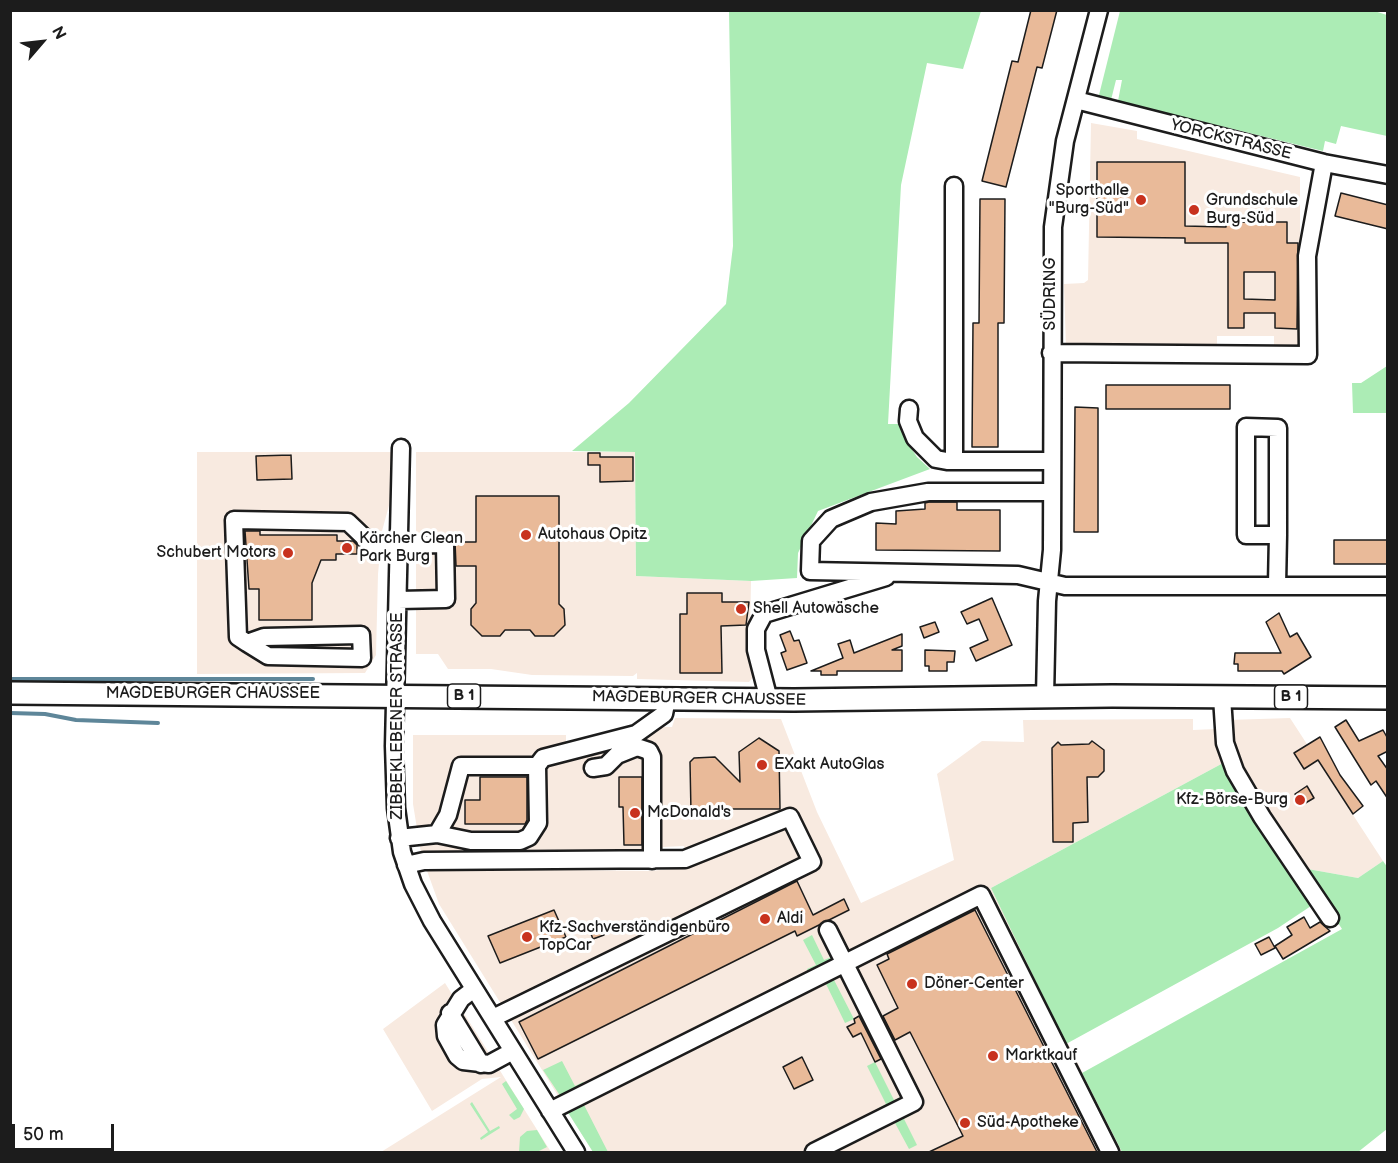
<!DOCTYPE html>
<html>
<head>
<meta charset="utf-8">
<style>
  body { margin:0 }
  #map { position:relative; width:1398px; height:1163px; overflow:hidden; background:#fff; font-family:"Balsamiq Sans",sans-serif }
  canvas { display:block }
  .frame { position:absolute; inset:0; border:12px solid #1c1c1c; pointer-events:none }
  .north { position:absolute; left:12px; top:12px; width:60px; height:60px; -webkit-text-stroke:4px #fff; paint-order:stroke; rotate:62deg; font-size:16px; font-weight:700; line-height:24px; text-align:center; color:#1c1c1c }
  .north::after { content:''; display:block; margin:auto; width:21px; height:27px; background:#1c1c1c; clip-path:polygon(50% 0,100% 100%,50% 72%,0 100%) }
  .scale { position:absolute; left:12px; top:1124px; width:102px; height:27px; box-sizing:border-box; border:3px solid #1c1c1c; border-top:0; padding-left:8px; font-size:18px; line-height:21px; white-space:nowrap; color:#1c1c1c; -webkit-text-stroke:4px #fff; paint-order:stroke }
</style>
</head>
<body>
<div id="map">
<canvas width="1398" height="1163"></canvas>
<div class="frame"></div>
<div class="north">N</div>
<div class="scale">50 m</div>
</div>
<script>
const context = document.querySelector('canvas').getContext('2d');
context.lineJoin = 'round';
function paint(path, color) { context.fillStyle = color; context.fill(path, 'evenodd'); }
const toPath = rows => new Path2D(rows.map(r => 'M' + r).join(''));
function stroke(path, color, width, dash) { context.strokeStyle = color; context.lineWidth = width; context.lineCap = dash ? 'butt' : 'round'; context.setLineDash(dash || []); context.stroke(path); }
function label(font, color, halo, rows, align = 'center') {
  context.font = font + ' "Balsamiq Sans",sans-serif'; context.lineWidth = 6; context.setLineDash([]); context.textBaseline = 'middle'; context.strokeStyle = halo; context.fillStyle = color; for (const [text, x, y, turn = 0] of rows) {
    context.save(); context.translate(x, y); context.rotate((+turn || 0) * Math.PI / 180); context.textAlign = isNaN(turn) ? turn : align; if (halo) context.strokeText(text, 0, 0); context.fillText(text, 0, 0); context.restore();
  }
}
const built = toPath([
  [1091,123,1137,131,1137,139,1300,177,1300,350,1274,350,1274,336,1217,336,1217,350,1066,349,1064,284,1084,283,1088,280],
  [197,452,393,452,391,498,382,531,378,574,376,655,365,673,197,674],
  [416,452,635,452,636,576,751,581,750,637,755,675,749,682,637,679,637,673,633,676,532,675,491,669,448,669,438,654,416,654],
  [675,718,781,719,817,812,861,903,954,860,937,774,982,741,1024,742,1023,720,1193,719,1193,730,1216,729,1225,762,991,888,1122,1152,593,1152,439,904,426,868,648,871,674,869,726,848,685,851,684,846,663,847,662,852,462,856,421,853,413,804,413,735,566,735,566,757,658,727,672,727],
  [1290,718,1383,861,1358,878,1302,868,1262,809,1232,751,1229,720],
  [445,983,551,1152,381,1152,501,1077,482,1079,432,1111,383,1029]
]);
const green = toPath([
  [1371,10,1387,15,1387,136,1341,126,1336,144,1325,141,1323,151,1118,101,1122,80,1116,80,1111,100,1099,95,1120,11],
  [729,11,981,11,963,69,927,63,901,185,888,424,900,424,905,439,917,457,930,469,818,511,798,553,797,578,751,581,636,576,635,452,572,451,629,403,726,304,733,246],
  [1387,366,1387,413,1353,413,1352,383,1361,383],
  [1225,762,1314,904,1278,928,1066,1044,991,888],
  [1383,861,1388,868,1387,1129,1358,1152,1122,1152,1082,1073,1342,929,1302,868,1358,878],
  [812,935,824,960,834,956,835,959,808,972,807,969,816,965,803,940],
  [842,972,843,975,834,980,854,1019,845,1023,826,984,816,988,815,985],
  [562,1061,575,1086,583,1082,585,1084,561,1097,543,1070],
  [875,1062,894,1100,904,1096,905,1098,878,1111,877,1109,886,1104,867,1066],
  [506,1081,524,1109,520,1117,514,1120,509,1115,517,1109,502,1084],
  [591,1097,593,1100,584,1105,608,1152,593,1152,567,1111],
  [472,1102,490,1131,499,1126,500,1128,481,1140,480,1138,488,1132,470,1104],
  [912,1111,913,1114,904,1119,917,1145,909,1149,895,1123,886,1127,885,1124],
  [537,1130,547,1147,537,1152,519,1152,520,1137,527,1131]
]);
const stream = toPath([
  [10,679,313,679],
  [10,713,45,714,76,720,158,723]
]);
const building = toPath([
  [1031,10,1057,10,1042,68,1037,67,1006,187,982,181,1012,61,1018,62,1031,10],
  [1097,162,1185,162,1185,226,1226,227,1226,222,1287,222,1287,243,1298,243,1297,329,1275,328,1275,313,1244,313,1244,328,1228,328,1228,243,1185,243,1185,238,1097,237,1097,162],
  [1244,272,1275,272,1275,300,1244,299,1244,272],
  [1341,193,1388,205,1388,229,1335,216,1341,193],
  [980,199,1005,199,1004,323,998,323,998,447,972,447,973,323,979,323,980,199],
  [1106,385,1230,385,1230,409,1106,409,1106,385],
  [1075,407,1098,408,1098,532,1074,532,1075,407],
  [588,453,600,453,600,457,633,457,633,481,600,482,600,465,588,465,588,453],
  [291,455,292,479,257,480,256,456,291,455],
  [476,496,559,496,559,604,564,609,565,625,554,636,535,636,530,630,505,630,500,636,482,636,471,625,471,609,476,603,476,566,456,566,455,542,476,542,476,496],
  [929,502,957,502,957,510,1000,510,1000,551,876,550,876,523,896,524,896,511,925,509,925,503,929,502],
  [245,531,260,531,260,535,337,535,337,541,353,541,357,545,357,554,336,554,336,560,321,560,312,583,312,620,259,620,259,589,249,589,245,531],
  [1334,540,1388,540,1388,564,1334,564,1334,540],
  [687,593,722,593,722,602,749,602,746,625,721,626,722,673,680,673,680,614,687,614,687,593],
  [992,598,1012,645,976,661,970,648,988,640,979,619,967,624,961,612,992,598],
  [1279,613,1290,637,1297,633,1311,657,1284,674,1282,671,1238,671,1238,664,1234,664,1235,653,1281,653,1266,622,1279,613],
  [935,622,939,632,924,638,920,627,935,622],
  [790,631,794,641,799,640,807,663,787,670,781,653,786,651,780,635,790,631],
  [902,634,902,646,892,650,902,650,902,671,837,671,837,675,821,675,821,671,811,671,843,658,838,644,850,640,854,653,902,634],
  [925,650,955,651,954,662,947,662,947,671,929,671,929,666,925,666,925,650],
  [1346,720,1359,741,1383,730,1388,739,1388,751,1378,756,1388,770,1388,799,1376,781,1371,785,1335,727,1346,720],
  [1320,737,1340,775,1363,806,1353,814,1318,760,1304,769,1294,753,1320,737],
  [759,738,779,751,780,809,721,809,721,813,691,813,690,762,694,758,715,757,740,782,739,752,759,738],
  [1092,741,1104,750,1104,771,1098,777,1087,777,1088,822,1073,823,1073,842,1053,842,1052,748,1058,742,1061,745,1089,744,1092,741],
  [480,777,527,777,527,820,525,824,465,824,465,800,480,800,480,777],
  [619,777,642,777,642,845,624,845,623,807,619,807,619,777],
  [1307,786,1314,798,1302,805,1295,794,1307,786],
  [797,881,813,915,844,899,849,910,797,936,795,931,538,1059,519,1022,797,881],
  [554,910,566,937,500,963,488,936,554,910],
  [975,910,1097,1152,929,1152,963,1136,910,1032,895,1040,883,1016,898,1008,877,965,889,959,887,954,975,910],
  [1304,917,1310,928,1320,922,1330,931,1283,959,1275,946,1292,935,1287,927,1304,917],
  [600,924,604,935,593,939,589,929,600,924],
  [1269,937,1275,948,1261,955,1255,944,1269,937],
  [859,1016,881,1059,875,1062,861,1033,853,1037,847,1027,855,1023,854,1019,859,1016],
  [802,1057,813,1080,794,1089,783,1067,802,1057]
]);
const minor = toPath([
  [1076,100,1324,163,1388,175],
  [954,186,954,461],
  [1051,353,1308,355,1307,256,1324,163],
  [909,409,908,421,915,438,936,459,947,461,1052,461],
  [401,448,394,746,396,808,402,852,413,884,432,921,576,1152],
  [1051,492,928,492,871,502,831,519,811,541,810,571,1018,575,1065,586,1388,586],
  [1277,585,1278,535,1278,428,1246,427,1246,535,1278,535],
  [398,600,446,599,445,544,399,545],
  [247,643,264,637,361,635,362,658,268,656,247,643,238,637,234,520,348,522,370,543,398,551],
  [1045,697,1047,601,1052,550,1053,227,1065,141,1099,10],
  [1222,697,1225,743,1235,771,1262,817,1330,918],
  [769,700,756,650,756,629,764,614,886,577],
  [593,768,606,766,617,755,637,747,649,751,652,757,652,860],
  [437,834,471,841,520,841,529,837,538,823,537,766,543,758,636,734,664,714,667,699],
  [399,838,437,834,448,815,461,766,537,766],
  [406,865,424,861,685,859,790,817,812,862,493,1018],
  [474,989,461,999,445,1025,446,1036,457,1056,463,1061,489,1064,513,1051],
  [450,1013,481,1064],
  [550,1111,981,895,1110,1152],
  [814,1152,914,1102,828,930]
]);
const major = toPath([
  [10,693,794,700,1112,696,1388,698]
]);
const markers = [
  [1141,200,6,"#c8321e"],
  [1194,210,6,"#c8321e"],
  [526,535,6,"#c8321e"],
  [347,548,6,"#c8321e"],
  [288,553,6,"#c8321e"],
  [741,609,6,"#c8321e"],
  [762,765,6,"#c8321e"],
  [1300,800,6,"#c8321e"],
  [635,813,6,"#c8321e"],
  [765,919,6,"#c8321e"],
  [527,937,6,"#c8321e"],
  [912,984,6,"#c8321e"],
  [993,1056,6,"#c8321e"],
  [965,1123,6,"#c8321e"]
];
const shields = [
  [464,696,33],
  [1291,697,33]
];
const shieldNames = [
  ["B 1",464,696],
  ["B 1",1291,697]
];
const streetNames = [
  ["YORCKSTRASSE",1231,140,14],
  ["SÜDRING",1051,294,-90],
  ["MAGDEBURGER CHAUSSEE",213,694],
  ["MAGDEBURGER CHAUSSEE",699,699,1],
  ["ZIBBEKLEBENER STRASSE",398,716,-90]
];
const poiNames = [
  ["Sporthalle",1129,191,"right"],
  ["\"Burg-Süd\"",1129,209,"right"],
  ["Grundschule",1206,201],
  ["Burg-Süd",1206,219],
  ["Autohaus Opitz",538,535],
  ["Kärcher Clean",359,539],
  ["Park Burg",359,557],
  ["Schubert Motors",276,553,"right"],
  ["Shell Autowäsche",753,609],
  ["EXakt AutoGlas",774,765],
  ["Kfz-Börse-Burg",1288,800,"right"],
  ["McDonald's",647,813],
  ["Aldi",777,919],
  ["Kfz-Sachverständigenbüro",539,928],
  ["TopCar",539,946],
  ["Döner-Center",924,984],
  ["Marktkauf",1005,1056],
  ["Süd-Apotheke",977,1123]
];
paint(built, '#f8eae0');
paint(green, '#acecb5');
stroke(stream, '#5e8699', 4);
paint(building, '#e9ba99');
stroke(building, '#1c1c1c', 1.5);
stroke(minor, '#1c1c1c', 21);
stroke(major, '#1c1c1c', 26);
stroke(minor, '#fff', 16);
stroke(major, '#fff', 21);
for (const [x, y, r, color] of markers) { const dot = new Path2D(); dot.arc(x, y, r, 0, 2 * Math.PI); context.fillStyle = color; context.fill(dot); stroke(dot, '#fff', 2); }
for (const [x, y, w] of shields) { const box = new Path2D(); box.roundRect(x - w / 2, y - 12, w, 24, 4.5); context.fillStyle = '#fff'; context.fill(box); stroke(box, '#1c1c1c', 1.5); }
label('bold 15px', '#1c1c1c', null, shieldNames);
label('16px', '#1c1c1c', '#fff', streetNames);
label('16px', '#1c1c1c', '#fff', poiNames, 'left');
</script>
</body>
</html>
